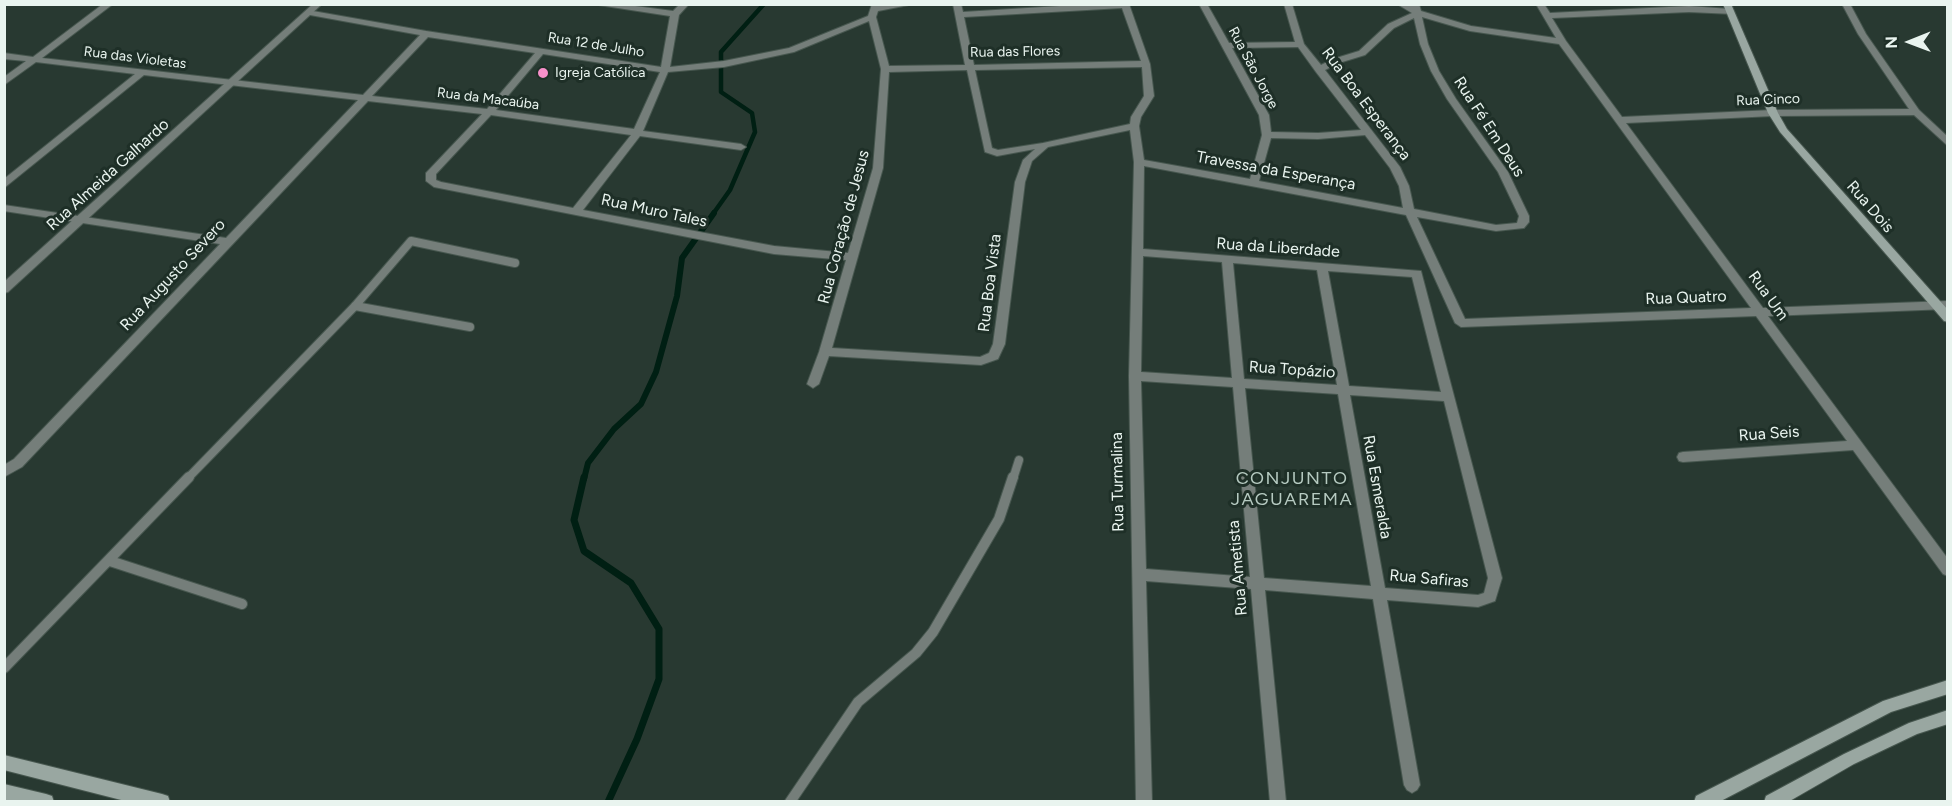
<!DOCTYPE html>
<html>
<head>
<meta charset="utf-8">
<style>
  body { margin:0 }
  #map { position:relative; width:1952px; height:806px; overflow:hidden; background:#283931; font-family:Figtree,sans-serif }
  canvas { display:block }
  .frame { position:absolute; inset:0; border:6px solid #e9f4ef; pointer-events:none }
  .north { position:absolute; left:1880px; top:12px; width:60px; height:60px; -webkit-text-stroke:4px #1e2f27; paint-order:stroke; rotate:269deg; font-size:16px; font-weight:700; line-height:24px; text-align:center; color:#e9f4ef }
  .north::after { content:''; display:block; margin:auto; width:21px; height:27px; background:#e9f4ef; clip-path:polygon(50% 0,100% 100%,50% 72%,0 100%) }
</style>
</head>
<body>
<div id="map">
<canvas width="1952" height="806"></canvas>
<div class="frame"></div>
<div class="north">N</div>
</div>
<script>
const context = document.querySelector('canvas').getContext('2d');
context.lineJoin = 'round';
const toPath = rows => new Path2D(rows.map(r => 'M' + r).join(''));
function stroke(path, color, width, dash) { context.strokeStyle = color; context.lineWidth = width; context.lineCap = dash ? 'butt' : 'round'; context.setLineDash(dash || []); context.stroke(path); }
function paint(path, color) { context.fillStyle = color; context.fill(path, 'evenodd'); }
function label(font, color, halo, rows, align = 'center') {
  context.font = font + ' Figtree,sans-serif'; context.lineWidth = 6; context.setLineDash([]); context.textBaseline = 'middle'; context.strokeStyle = halo; context.fillStyle = color; for (const [text, x, y, turn = 0] of rows) {
    context.save(); context.translate(x, y); context.rotate((+turn || 0) * Math.PI / 180); context.textAlign = isNaN(turn) ? turn : align; if (halo) context.strokeText(text, 0, 0); context.fillText(text, 0, 0); context.restore();
  }
}
const streamFar2 = toPath([
  [713,214,730,190,755,132,752,113,721,92,721,52,764,4]
]);
const streamFar1 = toPath([
  [584,479,588,463,614,429,641,404,656,372,677,296,682,258,714,213]
]);
const stream = toPath([
  [584,477,574,520,584,551,631,583,659,629,659,679,637,739,608,802]
]);
const serviceFar1 = toPath([
  [355,306,470,327],
  [187,479,355,306,411,241,515,263],
  [1013,479,1019,460]
]);
const service = toPath([
  [110,561,242,604],
  [4,668,189,477],
  [790,802,858,702,916,653,933,632,999,519,1013,477]
]);
const minor = toPath([
  [103,4,113,4,42,58,363,95,420,35,310,15,307,14,307,10,426,31,661,67,670,16,592,4,620,4,673,11,680,4,689,4,679,15,670,67,724,61,789,48,868,16,872,4,914,4,878,11,876,17,889,66,965,65,953,4,961,4,963,12,1092,4,1129,4,1150,64,1154,96,1141,117,1139,126,1144,160,1250,179,1262,135,1259,115,1199,4,1207,4,1229,43,1295,42,1284,4,1292,4,1304,44,1321,65,1333,59,1359,51,1388,24,1412,13,1397,4,1411,6,1411,4,1419,4,1421,11,1471,26,1556,38,1536,4,1544,4,1550,13,1689,6,1730,9,1734,12,1733,14,1689,12,1552,18,1566,41,1622,117,1773,110,1909,109,1858,34,1842,4,1850,4,1866,34,1919,110,1948,137,1948,146,1914,115,1773,116,1626,123,1763,308,1948,301,1948,309,1768,316,1948,559,1948,576,1943,574,1853,450,1683,462,1679,461,1677,457,1679,453,1683,452,1847,441,1756,316,1461,327,1455,323,1406,215,1144,166,1143,249,1421,271,1502,578,1495,601,1478,607,1387,600,1420,785,1417,790,1412,793,1407,790,1404,785,1373,599,1265,590,1286,802,1270,802,1251,589,1146,581,1152,802,1136,802,1129,376,1134,162,1130,130,1048,147,1032,161,1025,182,1005,344,998,359,981,365,829,356,819,384,813,388,807,384,819,352,846,260,774,254,434,187,426,181,426,173,482,114,368,101,22,467,4,477,4,465,14,459,220,244,4,211,4,205,226,238,358,100,144,75,4,188,4,179,135,74,36,62,4,85,4,77,26,61,4,59,4,53,33,57,103,4],
  [1122,8,1141,61,974,65,964,17,1122,8],
  [1422,17,1470,31,1559,44,1751,308,1465,319,1417,217,1496,231,1524,228,1529,222,1529,216,1508,172,1456,99,1439,71,1428,44,1422,17],
  [1414,18,1420,44,1431,71,1447,99,1498,172,1519,216,1517,223,1496,225,1414,209,1409,186,1400,167,1325,70,1339,63,1365,55,1394,28,1414,18],
  [869,21,881,69,873,168,848,253,774,246,583,210,640,136,741,150,746,147,741,144,643,131,668,72,724,67,794,52,869,21],
  [428,37,535,53,487,109,372,96,428,37],
  [1298,47,1316,72,1361,130,1318,133,1271,132,1269,115,1232,48,1298,47],
  [543,54,660,72,634,129,496,110,543,54],
  [1142,67,1144,96,1131,117,1130,124,1043,143,998,150,992,148,975,70,1142,67],
  [967,70,985,152,997,156,1035,149,1023,160,1015,182,993,344,989,353,980,357,832,348,883,168,889,72,967,70],
  [491,115,631,135,573,208,441,182,436,180,436,174,491,115],
  [1365,135,1390,168,1399,186,1403,208,1259,181,1271,138,1318,139,1365,135],
  [1143,256,1222,262,1232,378,1141,372,1143,256],
  [1233,263,1317,270,1337,385,1244,379,1233,263],
  [1328,271,1412,277,1441,392,1349,386,1328,271],
  [1141,381,1233,387,1250,577,1146,569,1141,381],
  [1245,388,1338,394,1371,586,1264,578,1245,388],
  [1350,395,1444,401,1488,578,1484,593,1478,595,1385,588,1350,395]
]);
const tertiary = toPath([
  [313,4,322,4,8,292,4,293,4,282,313,4]
]);
const secondary = toPath([
  [1723,4,1731,4,1778,113,1787,129,1948,310,1948,322,1944,321,1780,132,1768,113,1723,4],
  [1948,680,1948,694,1891,712,1719,802,1694,802,1696,796,1883,701,1948,680],
  [1948,710,1948,724,1917,734,1854,764,1788,802,1764,802,1766,796,1844,754,1909,723,1948,710],
  [4,755,162,794,168,796,170,802,129,802,4,770,4,755],
  [4,784,46,794,52,796,54,802,4,800,4,784]
]);
const markers = [
  [543,73,6,"#f890ca"]
];
const farStreetnames = [
  ["Rua 12 de Julho",596,45,9],
  ["Rua das Flores",1015,52,-1],
  ["Rua das Violetas",135,58,7],
  ["Rua São Jorge",1253,68,62],
  ["Rua da Macaúba",488,99,7],
  ["Rua Cinco",1768,100,-2]
];
const farPoinames = [
  ["Igreja Católica",555,73]
];
const streetNames = [
  ["Rua Boa Esperança",1366,104,53],
  ["Rua Fé Em Deus",1489,127,57],
  ["Travessa da Esperança",1276,171,10],
  ["Rua Almeida Galhardo",108,175,-42],
  ["Rua Dois",1870,207,49],
  ["Rua Muro Tales",654,211,12],
  ["Rua Coração de Jesus",844,227,-75],
  ["Rua da Liberdade",1278,248,4],
  ["Rua Augusto Severo",173,275,-47],
  ["Rua Boa Vista",990,283,-83],
  ["Rua Um",1768,296,54],
  ["Rua Quatro",1686,298,-2],
  ["Rua Topázio",1292,370,4],
  ["Rua Seis",1769,434,-4],
  ["Rua Turmalina",1118,482,-91],
  ["Rua Esmeralda",1377,487,80],
  ["Rua Ametista",1238,568,-95],
  ["Rua Safiras",1429,579,5]
];
const neighbourhoodNames = [
  ["CONJUNTO",1292,479],
  ["JAGUAREMA",1292,500]
];
stroke(streamFar2, '#001f13', 4.5);
stroke(streamFar1, '#001f13', 6);
stroke(stream, '#001f13', 7);
stroke(serviceFar1, '#47574f', 10);
stroke(service, '#47574f', 12);
stroke(minor, '#47574f', 2);
stroke(tertiary, '#47574f', 2);
stroke(secondary, '#47574f', 2);
stroke(serviceFar1, '#757e7a', 8);
stroke(service, '#757e7a', 10);
paint(minor, '#757e7a');
paint(tertiary, '#757e7a');
paint(secondary, '#99a7a1');
for (const [x, y, r, color] of markers) { const dot = new Path2D(); dot.arc(x, y, r, 0, 2 * Math.PI); context.fillStyle = color; context.fill(dot); stroke(dot, '#1e2f27', 2); }
label('14px', '#e9f4ef', '#1e2f27', farStreetnames);
label('14px', '#e9f4ef', '#1e2f27', farPoinames, 'left');
label('16px', '#e9f4ef', '#1e2f27', streetNames);
context.letterSpacing = '1.5px';
label('18px', '#b6cac1', '#1e2f27', neighbourhoodNames);
context.letterSpacing = '0px';
</script>
</body>
</html>
